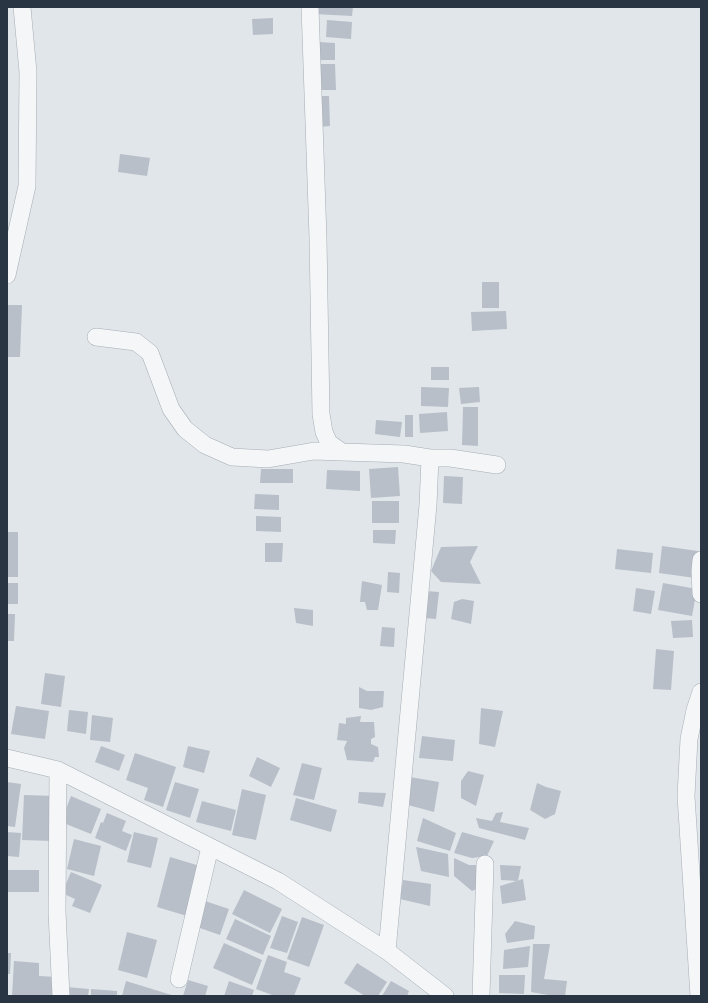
<!DOCTYPE html>
<html>
<head>
<meta charset="utf-8">
<style>
  body { margin:0 }
  #map { position:relative; width:708px; height:1003px; overflow:hidden; background:#e1e6ea; font-family:Mulish,sans-serif }
  canvas { display:block }
  .frame { position:absolute; inset:0; border:8px solid #293543; pointer-events:none }
</style>
</head>
<body>
<div id="map">
<canvas width="708" height="1003"></canvas>
<div class="frame"></div>
</div>
<script>
const context = document.querySelector('canvas').getContext('2d');
context.lineJoin = 'round';
function paint(path, color) { context.fillStyle = color; context.fill(path, 'evenodd'); }
const toPath = rows => new Path2D(rows.map(r => 'M' + r).join(''));
function stroke(path, color, width, dash) { context.strokeStyle = color; context.lineWidth = width; context.lineCap = dash ? 'butt' : 'round'; context.setLineDash(dash || []); context.stroke(path); }
const building = toPath([
  [314,7,353,7,352,16,314,14],
  [273,18,273,34,253,35,252,19],
  [327,20,352,22,351,39,326,37],
  [319,42,335,43,335,60,319,60],
  [319,64,335,64,336,90,319,90],
  [317,96,329,96,330,126,319,127],
  [120,154,150,158,147,176,118,172],
  [482,282,499,282,499,308,482,308],
  [7,305,22,305,20,357,7,357],
  [506,311,507,329,472,331,471,312],
  [431,367,449,367,449,380,431,380],
  [421,387,449,388,448,407,421,406],
  [479,387,480,402,461,404,459,388],
  [463,407,478,407,478,446,462,445],
  [447,412,448,431,420,433,419,414],
  [405,415,413,415,413,437,405,437],
  [376,420,402,422,400,437,375,434],
  [398,467,400,496,371,498,369,469],
  [261,469,293,469,293,483,260,483],
  [327,470,360,471,360,491,326,489],
  [444,476,463,477,462,504,443,503],
  [255,494,279,495,279,510,254,509],
  [372,501,399,501,399,523,372,523],
  [256,516,281,517,281,532,256,531],
  [373,530,396,530,395,544,373,543],
  [7,532,18,532,18,577,7,577],
  [265,543,283,543,282,562,265,562],
  [478,546,470,562,481,584,441,582,431,571,441,547],
  [662,546,698,551,695,578,659,573],
  [617,549,653,553,651,573,615,569],
  [388,572,400,573,399,593,387,592],
  [362,581,382,585,378,610,367,610,365,602,360,602],
  [7,583,18,583,18,604,7,604],
  [663,583,697,589,692,616,658,610],
  [636,588,655,591,651,614,633,611],
  [426,591,439,592,436,619,424,618],
  [462,599,474,601,471,624,451,619,454,602],
  [294,608,313,610,313,626,296,623],
  [7,614,15,614,14,641,7,641],
  [692,620,693,637,673,638,671,621],
  [382,627,395,628,394,647,380,646],
  [656,649,674,651,671,690,653,689],
  [45,673,65,676,61,707,41,704],
  [359,687,367,691,384,691,383,707,371,710,359,708],
  [16,706,49,711,45,739,11,734],
  [481,708,503,711,495,747,479,744],
  [69,710,88,712,86,734,67,731],
  [92,715,113,718,110,742,90,740],
  [361,716,360,722,374,722,375,737,371,739,371,744,378,747,379,757,375,757,373,762,347,760,344,748,347,741,337,740,339,723,346,724,346,718],
  [422,736,455,740,453,761,419,758],
  [101,746,125,755,119,771,95,762],
  [188,746,210,751,204,773,183,767],
  [135,753,176,767,163,807,144,800,148,788,126,780],
  [257,757,280,768,271,787,249,776],
  [302,763,322,768,314,800,293,795],
  [468,771,484,775,476,806,461,798,461,781],
  [410,777,439,782,434,812,408,805],
  [7,782,21,784,15,827,7,826],
  [175,782,199,789,190,818,166,810],
  [537,783,546,787,561,791,555,814,545,819,530,810],
  [242,789,266,795,256,840,232,835],
  [359,792,386,793,383,807,358,803],
  [24,795,54,796,52,841,22,840],
  [71,796,101,809,91,834,61,822],
  [296,798,337,810,331,832,290,820],
  [202,801,236,810,231,831,196,822],
  [503,812,500,822,529,828,525,840,479,828,476,818,492,821,496,813],
  [107,813,126,821,122,831,132,835,126,851,95,838,101,822,103,823],
  [423,818,456,833,450,851,417,841],
  [7,832,21,833,19,857,7,856],
  [134,832,158,838,151,868,127,862],
  [462,832,494,841,487,856,472,858,454,853],
  [74,839,101,846,94,876,67,869],
  [416,847,448,854,449,877,421,871],
  [170,857,200,866,187,916,157,907],
  [454,858,469,865,483,865,479,888,472,891,454,876],
  [500,865,521,866,518,881,501,880],
  [7,870,39,870,39,892,7,892],
  [71,872,102,885,90,913,72,906,75,899,62,893],
  [523,879,526,900,502,904,500,886],
  [403,880,431,884,430,906,400,899],
  [244,890,282,909,270,933,232,914],
  [202,900,229,909,220,935,194,926],
  [282,916,298,922,287,953,270,948],
  [302,917,324,925,309,967,287,959],
  [235,919,271,936,263,955,226,939],
  [515,921,535,926,534,939,507,943,505,934],
  [127,932,157,940,147,978,118,970],
  [224,943,262,960,252,985,213,968],
  [533,944,550,944,544,979,567,981,565,996,554,996,531,992],
  [530,946,528,967,503,969,504,950],
  [7,953,11,953,10,974,7,974],
  [268,955,287,962,284,972,301,978,294,996,275,996,256,989],
  [14,961,39,963,39,976,58,977,57,996,12,996],
  [357,963,387,982,378,996,365,996,344,983],
  [499,975,525,975,524,994,499,993],
  [188,980,208,986,205,996,183,996],
  [126,981,175,996,122,996],
  [229,981,254,990,252,996,224,996],
  [391,981,409,991,407,996,382,996],
  [66,987,89,989,88,996,65,996],
  [91,989,117,991,117,996,91,996]
]);
const street = toPath([
  [310,7,318,238,321,414,324,432,329,443,342,452,404,454,430,458,428,505,387,951],
  [7,275,27,186,28,72,22,7],
  [96,337,136,342,150,353,171,409,185,429,205,445,232,457,268,459,314,451,342,452],
  [430,458,450,458,497,465],
  [701,560,700,571,701,594],
  [7,758,58,770,278,881,387,951,445,996],
  [58,770,57,912,61,996],
  [179,979,210,847],
  [481,996,485,864],
  [699,996,686,796,689,739,695,710,701,692]
]);
paint(building, '#b8bfc8');
stroke(street, '#a6adb5', 18);
stroke(street, '#f4f6f8', 17);
</script>
</body>
</html>
